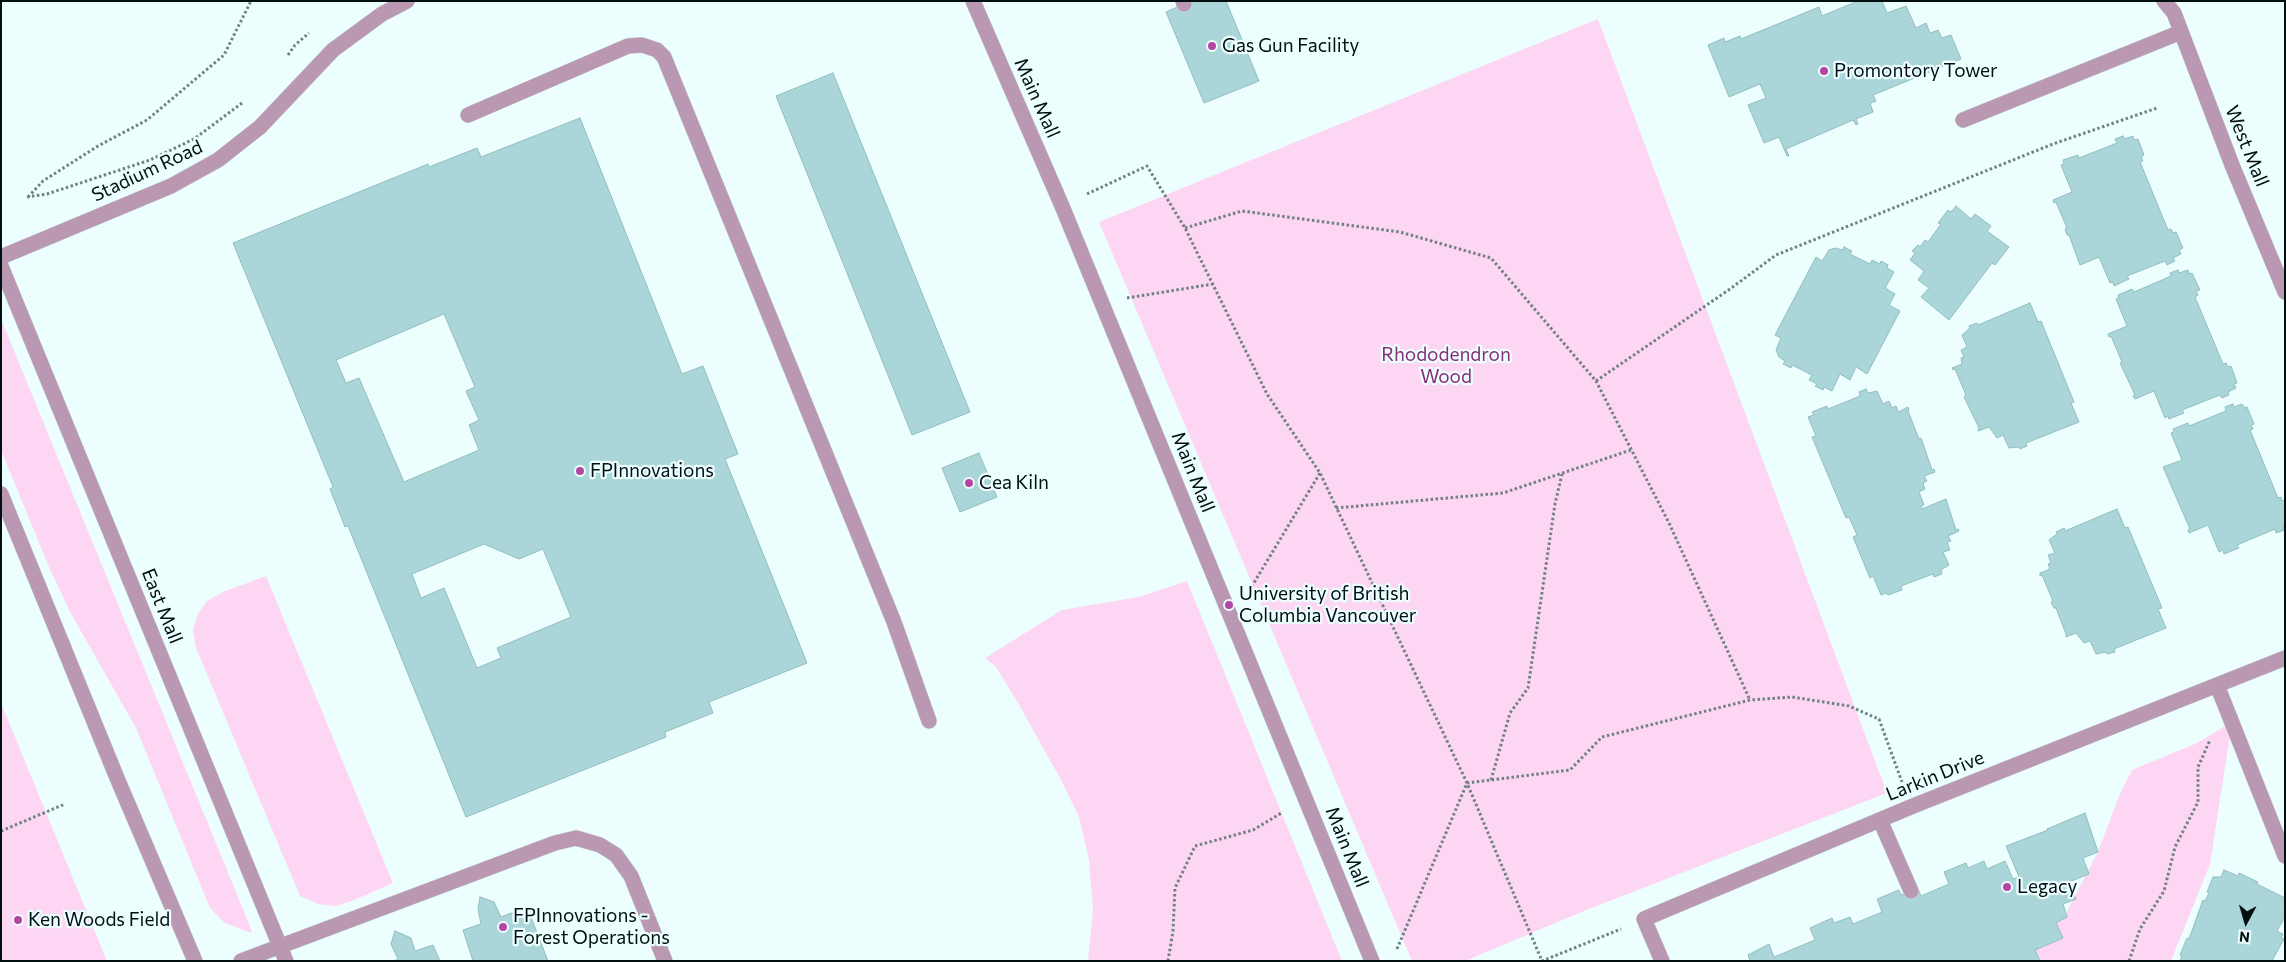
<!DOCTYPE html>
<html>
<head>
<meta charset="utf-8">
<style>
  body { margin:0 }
  #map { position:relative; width:2286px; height:962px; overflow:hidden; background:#edfeff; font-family:Commissioner,sans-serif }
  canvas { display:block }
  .frame { position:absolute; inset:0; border:2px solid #020f10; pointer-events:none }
  .north { position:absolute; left:2221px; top:897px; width:50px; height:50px; -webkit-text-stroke:4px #edfeff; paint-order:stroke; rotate:186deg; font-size:14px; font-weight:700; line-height:20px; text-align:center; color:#020f10 }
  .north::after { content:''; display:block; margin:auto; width:18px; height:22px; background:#020f10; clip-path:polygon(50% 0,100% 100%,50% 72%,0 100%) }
</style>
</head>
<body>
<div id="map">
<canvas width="2286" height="962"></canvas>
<div class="frame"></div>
<div class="north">N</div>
</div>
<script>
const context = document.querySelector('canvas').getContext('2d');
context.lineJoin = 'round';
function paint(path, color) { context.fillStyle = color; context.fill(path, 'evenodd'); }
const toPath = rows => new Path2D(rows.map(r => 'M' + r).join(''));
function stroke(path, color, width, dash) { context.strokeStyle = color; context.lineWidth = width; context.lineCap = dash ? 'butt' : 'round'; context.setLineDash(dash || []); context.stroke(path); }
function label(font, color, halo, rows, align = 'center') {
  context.font = font + ' Commissioner,sans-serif'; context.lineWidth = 4.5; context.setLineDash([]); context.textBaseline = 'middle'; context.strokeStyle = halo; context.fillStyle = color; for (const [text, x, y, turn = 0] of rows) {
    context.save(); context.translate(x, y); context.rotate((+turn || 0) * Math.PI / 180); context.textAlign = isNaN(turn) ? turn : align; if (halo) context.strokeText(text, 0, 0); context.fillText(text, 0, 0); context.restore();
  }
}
const green = toPath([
  [1598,19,1887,793,1584,911,1465,961,1412,961,1099,222],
  [1,319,252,931,251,933,225,923,210,908,136,728,70,612,49,567,1,450],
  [266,576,393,883,352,901,336,906,318,904,300,896,196,648,193,629,198,614,207,601,223,592],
  [1187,581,1342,961,1088,961,1093,910,1089,860,1079,817,1060,778,1018,703,996,667,985,658,1062,610,1139,597],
  [1,703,107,961,1,961],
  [2232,722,2210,864,2171,961,2040,961,2035,950,2063,938,2056,923,2062,921,2098,852,2119,796,2132,770,2197,743]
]);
const building = toPath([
  [1191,1,1226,1,1259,81,1204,103,1166,12,1191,1],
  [1858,1,1882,1,1887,13,1906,6,1916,28,1926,23,1930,33,1938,30,1942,38,1951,35,1961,59,1873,95,1876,101,1870,103,1873,112,1856,119,1858,124,1856,125,1853,120,1786,149,1789,156,1787,156,1779,137,1764,143,1748,105,1766,98,1760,84,1729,97,1708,45,1724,38,1725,42,1740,36,1741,39,1819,7,1822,16,1858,1],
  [833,73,970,412,912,435,776,96,833,73],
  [580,118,682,374,703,366,738,454,725,459,807,663,709,702,713,713,665,732,666,737,466,817,348,526,345,527,330,489,333,487,233,243,428,164,429,167,477,148,481,157,580,118],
  [444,314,475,387,466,391,479,420,469,425,479,450,404,482,359,378,346,383,336,360,444,314],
  [484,544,519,559,543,549,571,617,497,648,501,658,477,668,444,588,421,598,412,574,484,544],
  [2123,136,2124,139,2133,136,2134,140,2138,139,2144,155,2141,157,2143,161,2140,162,2168,230,2171,229,2173,233,2176,232,2183,248,2179,250,2181,254,2173,258,2175,261,2167,265,2165,261,2127,276,2129,279,2114,286,2113,282,2110,283,2099,257,2080,265,2069,235,2067,235,2065,229,2067,228,2056,202,2054,203,2053,200,2072,192,2061,165,2064,164,2063,160,2078,155,2079,158,2117,143,2115,139,2123,136],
  [1956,206,1971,219,1975,214,1991,226,1987,231,2009,247,1995,265,1992,263,1949,320,1921,297,1929,288,1918,280,1924,271,1910,260,1915,253,1912,251,1918,245,1920,247,1925,240,1928,242,1941,224,1938,223,1948,210,1951,212,1956,206],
  [1844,247,1852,251,1850,254,1870,264,1872,260,1880,264,1881,261,1888,265,1887,268,1894,272,1885,288,1895,294,1889,305,1900,311,1867,374,1856,367,1850,380,1840,374,1832,391,1824,387,1823,390,1815,386,1817,384,1809,380,1812,375,1792,365,1791,368,1783,364,1785,361,1779,357,1776,350,1781,338,1775,335,1816,257,1822,261,1829,250,1835,248,1843,250,1844,247],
  [2178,270,2179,273,2188,270,2189,274,2192,273,2200,290,2196,291,2198,295,2195,297,2223,364,2226,363,2228,367,2231,366,2237,383,2234,384,2236,388,2228,392,2229,395,2222,398,2220,395,2182,410,2184,413,2169,419,2168,416,2165,418,2154,391,2135,399,2133,396,2135,395,2120,363,2122,362,2111,336,2109,337,2108,334,2127,326,2116,299,2119,298,2118,295,2132,289,2134,292,2171,276,2170,273,2178,270],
  [2030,303,2038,322,2041,321,2074,402,2071,403,2079,422,2026,443,2027,446,2020,449,2019,447,2009,448,2003,435,1997,438,1989,427,1978,431,1979,428,1964,397,1966,395,1955,369,1953,370,1952,368,1962,364,1961,358,1964,357,1961,350,1967,347,1962,335,1970,328,1969,326,1977,323,1978,325,2030,303],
  [1866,389,1868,393,1877,391,1883,404,1889,401,1892,408,1896,406,1898,412,1908,407,1909,410,1908,411,1919,439,1921,438,1932,470,1934,469,1935,472,1924,476,1927,481,1923,483,1925,489,1919,492,1924,505,1921,506,1922,509,1946,499,1956,530,1958,529,1959,531,1948,536,1951,541,1947,542,1950,550,1943,552,1949,565,1941,570,1942,574,1934,577,1933,574,1901,586,1902,590,1888,595,1886,593,1881,595,1873,576,1870,578,1853,537,1857,535,1849,517,1846,518,1812,437,1816,436,1808,417,1814,415,1812,412,1827,406,1828,409,1860,396,1859,392,1866,389],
  [2233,404,2234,407,2242,404,2245,408,2247,407,2254,424,2251,425,2253,429,2250,430,2278,498,2281,497,2282,501,2285,500,2285,525,2283,526,2284,530,2276,533,2275,529,2237,545,2239,548,2224,554,2223,550,2219,552,2208,525,2189,533,2188,530,2190,529,2163,467,2182,460,2171,433,2174,432,2173,429,2188,423,2189,426,2226,411,2225,407,2233,404],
  [979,453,997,497,960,512,942,468,979,453],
  [2117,509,2125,528,2128,527,2162,608,2158,609,2166,628,2114,649,2115,652,2107,654,2106,652,2096,654,2090,641,2084,643,2076,633,2066,637,2066,634,2056,608,2054,608,2051,602,2053,601,2042,575,2040,576,2040,573,2050,569,2048,564,2051,563,2048,555,2055,553,2049,540,2057,534,2056,532,2064,528,2065,531,2117,509],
  [2085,813,2098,852,2083,858,2089,874,2069,882,2076,899,2063,904,2067,917,2056,923,2063,938,2035,950,2040,961,1750,961,1748,955,1769,944,1774,957,1815,940,1810,928,1832,918,1834,923,1850,917,1853,924,1882,912,1877,899,1899,890,1901,895,1918,889,1921,896,1949,884,1944,872,1966,863,1968,868,1984,861,1987,869,2005,861,2013,879,2019,877,2006,846,2048,830,2047,829,2085,813],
  [2224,870,2238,876,2239,873,2258,882,2257,884,2285,898,2285,917,2277,931,2283,934,2281,938,2284,939,2272,961,2180,961,2182,956,2180,955,2187,938,2189,939,2203,900,2205,901,2209,893,2207,892,2213,877,2221,877,2224,870],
  [480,897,494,902,501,917,527,907,548,961,473,961,463,930,481,924,478,909,480,897],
  [395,931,411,938,415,951,433,945,440,961,394,961,398,959,391,944,395,931]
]);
const path = toPath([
  [288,55,295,45,309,33],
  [1087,194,1147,166,1185,228,1267,394,1320,473,1467,783,1542,961,1621,929],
  [27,197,47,194,150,160,194,139,242,103],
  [28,197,43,181,98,146,147,120,224,55,251,1],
  [1185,228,1242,211,1400,232,1491,258,1596,381,1669,523,1750,700],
  [1127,298,1213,284],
  [1596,381,1730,289,1776,255,2053,144,2157,108],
  [1336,508,1503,493,1631,450],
  [1249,591,1320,473],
  [1491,780,1510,713,1528,688,1555,504,1562,474],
  [1,831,65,804],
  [1397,949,1467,783,1570,770,1602,737,1750,700,1792,697,1849,706,1879,719,1902,782],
  [1168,961,1173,931,1175,888,1195,846,1253,830,1283,812],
  [2129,961,2140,929,2164,891,2175,847,2198,802,2198,767,2210,740]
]);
const minor = toPath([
  [973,1,1062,206,1372,961],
  [1183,1,1184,4],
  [2164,1,2174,13,2232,165,2285,292],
  [468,115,628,46,642,45,657,50,664,57,894,622,929,721],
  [1963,120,2181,32],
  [1,257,171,186,218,160,260,127,333,50,382,14,407,1],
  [1,266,286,961],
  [1,494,117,778,195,961],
  [2217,685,2285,856],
  [1880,820,1911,891],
  [241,961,555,843,576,838,600,845,616,855,631,876,665,961],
  [1662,961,1644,919,1913,806,2285,658]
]);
const markers = [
  [1212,46,5,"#b545a2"],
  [1824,71,5,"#b545a2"],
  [580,471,5,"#b545a2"],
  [969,483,5,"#b545a2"],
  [1229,605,5,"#b545a2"],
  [2007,887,5,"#b545a2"],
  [18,920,5,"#b545a2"],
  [503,927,5,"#b545a2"]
];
const poiNames = [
  ["Gas Gun Facility",1222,46],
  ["Promontory Tower",1834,71],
  ["FPInnovations",590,471],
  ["Cea Kiln",979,483],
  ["University of British",1239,594],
  ["Columbia Vancouver",1239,616],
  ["Legacy",2017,887],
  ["FPInnovations -",513,916],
  ["Forest Operations",513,938],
  ["Ken Woods Field",28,920]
];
const streetNames = [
  ["Main Mall",1037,98,66],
  ["West Mall",2247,146,68],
  ["Stadium Road",147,171,-25],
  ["Main Mall",1193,472,68],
  ["East Mall",162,606,68],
  ["Larkin Drive",1935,776,-22],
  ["Main Mall",1347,847,68]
];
const parkNames = [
  ["Rhododendron",1446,355],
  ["Wood",1446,377]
];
paint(green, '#fcd6f3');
paint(building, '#abd6d9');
stroke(building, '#92bdbf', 1);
stroke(minor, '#c7d8d9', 16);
stroke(path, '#728182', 3, [2.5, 2.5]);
stroke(minor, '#ba98b2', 15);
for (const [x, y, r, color] of markers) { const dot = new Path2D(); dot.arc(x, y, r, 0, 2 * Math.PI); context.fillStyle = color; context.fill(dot); stroke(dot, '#edfeff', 2); }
label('19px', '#020f10', '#edfeff', poiNames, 'left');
label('19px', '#020f10', '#edfeff', streetNames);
label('19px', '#872e78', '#edfeff', parkNames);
</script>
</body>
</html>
